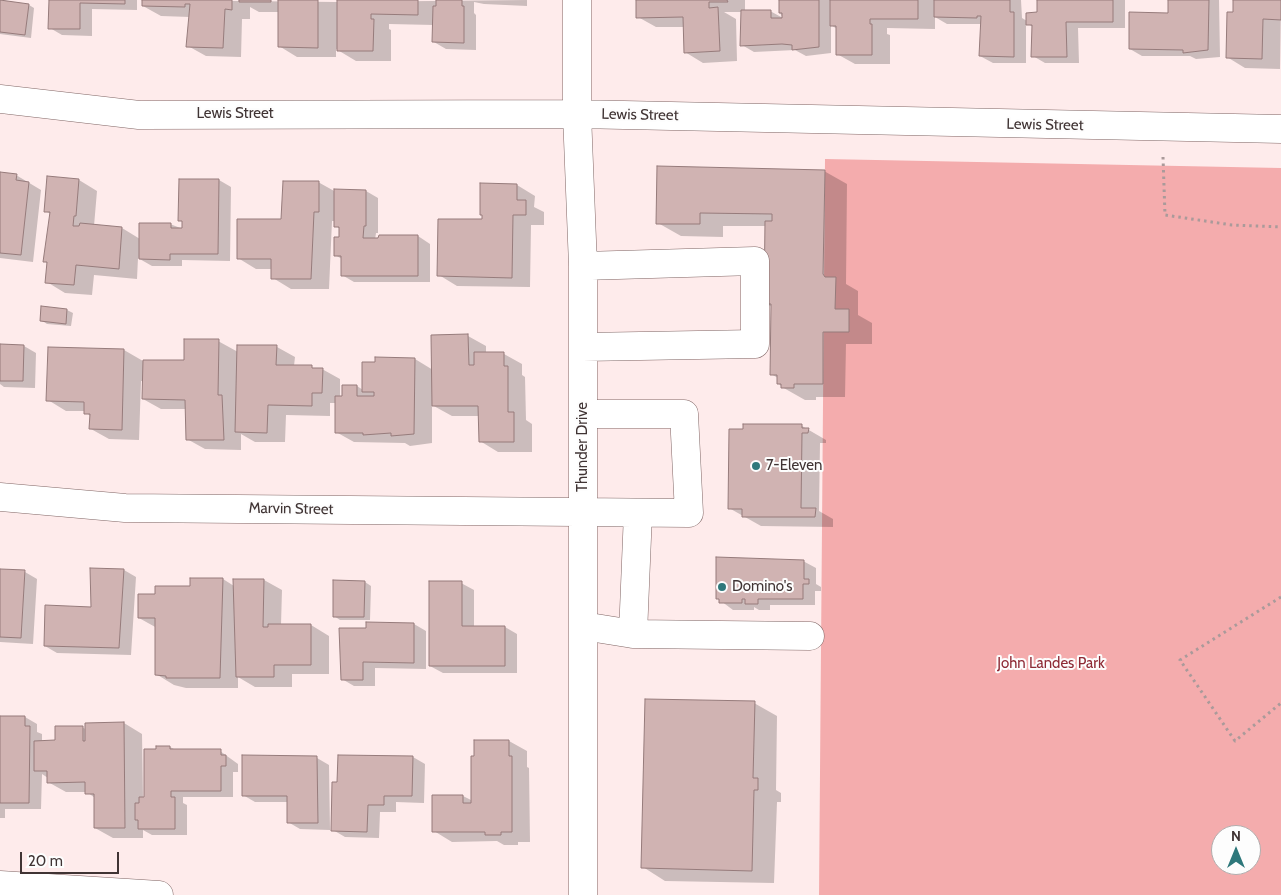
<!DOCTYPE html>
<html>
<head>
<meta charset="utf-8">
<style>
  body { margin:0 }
  #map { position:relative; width:1281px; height:895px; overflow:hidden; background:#feebeb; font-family:Cabin,sans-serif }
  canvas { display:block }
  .north { position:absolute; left:1211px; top:825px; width:50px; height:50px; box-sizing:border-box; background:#fdfdfd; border:1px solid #b1adad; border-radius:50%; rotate:0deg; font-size:14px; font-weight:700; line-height:20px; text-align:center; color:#403434 }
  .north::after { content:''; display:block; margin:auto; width:18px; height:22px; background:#2e787b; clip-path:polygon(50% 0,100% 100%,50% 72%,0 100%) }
  .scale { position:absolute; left:20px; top:852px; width:99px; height:22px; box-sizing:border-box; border:2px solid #403434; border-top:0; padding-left:6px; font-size:15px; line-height:18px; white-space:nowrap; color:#403434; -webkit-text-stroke:4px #fdfdfd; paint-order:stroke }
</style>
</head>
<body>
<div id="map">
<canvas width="1281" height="895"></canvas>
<div class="north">N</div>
<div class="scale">20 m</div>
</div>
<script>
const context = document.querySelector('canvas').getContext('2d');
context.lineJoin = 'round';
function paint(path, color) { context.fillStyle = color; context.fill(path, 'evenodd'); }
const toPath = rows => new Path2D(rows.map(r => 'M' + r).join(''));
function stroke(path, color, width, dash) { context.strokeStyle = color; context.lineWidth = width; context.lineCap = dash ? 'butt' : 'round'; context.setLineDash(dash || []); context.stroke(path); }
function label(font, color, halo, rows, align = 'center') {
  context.font = font + ' Cabin,sans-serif'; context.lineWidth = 4; context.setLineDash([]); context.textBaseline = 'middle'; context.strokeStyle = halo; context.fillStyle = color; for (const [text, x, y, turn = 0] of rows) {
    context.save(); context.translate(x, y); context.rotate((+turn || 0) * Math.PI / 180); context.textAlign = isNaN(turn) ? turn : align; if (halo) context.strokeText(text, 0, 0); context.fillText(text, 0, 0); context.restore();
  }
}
const green = toPath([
  [825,159,1281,168,1281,895,819,895],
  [1221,835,1251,835,1251,865,1221,865]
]);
const shadow = toPath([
  [50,0,137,0,137,10,92,9,92,36,62,35,50,28],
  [144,0,336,2,527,0,527,6,484,4,474,2,474,13,476,15,476,50,446,49,434,42,434,25,389,24,389,29,391,30,391,61,356,61,336,49,336,57,297,57,279,46,279,12,259,12,250,7,250,19,242,19,241,57,206,56,188,46,190,17,161,16,143,6],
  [637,0,745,0,745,11,770,11,783,18,780,13,780,0,1021,0,1022,18,1027,21,1039,13,1039,0,1125,0,1125,28,1078,28,1079,63,1045,63,1033,56,1033,27,1026,23,1026,63,993,63,980,56,982,24,947,24,935,17,935,29,887,28,887,34,890,35,890,64,855,64,837,54,837,29,831,25,831,53,806,56,795,50,754,52,742,45,742,12,724,12,736,19,737,61,703,63,685,52,684,27,656,27,638,17],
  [1169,0,1219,0,1220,57,1196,59,1190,56,1142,56,1130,49,1169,14],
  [1235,0,1281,0,1280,69,1245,68,1227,57],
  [0,1,29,5,34,8,31,38,0,34],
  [824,171,847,184,846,284,858,291,858,315,872,323,872,344,846,344,845,397,816,397,816,400,805,400,782,387,778,383,778,378,771,374,772,307,765,303,766,226,723,226,723,237,681,236,658,223],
  [0,173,16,175,41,190,33,262,0,258],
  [48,178,79,180,97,191,94,226,122,228,140,239,170,224,183,229,183,222,180,220,219,180,231,187,230,261,182,260,182,266,152,266,138,258,137,279,94,275,92,295,65,293,47,282,48,264,45,261,51,214,45,211],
  [318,182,336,192,366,191,378,198,378,233,376,233,375,240,418,236,430,244,430,282,354,282,342,275,342,259,335,255,340,239,340,229,336,226,336,221,332,221,329,289,291,289,273,278,273,269,256,269,238,258,282,220],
  [517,185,535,196,534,207,544,212,544,225,531,225,530,287,457,286,439,275,484,221],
  [67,310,73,313,71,326,47,324,41,320],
  [468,336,486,346,486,354,504,354,522,364,522,375,525,377,526,420,532,424,532,452,498,452,480,441,480,416,452,416,432,405,432,443,410,446,405,443,354,442,336,432,336,403,330,403,330,416,286,415,285,442,255,442,241,434,241,450,205,449,187,439,186,409,161,409,143,399,144,381,141,381,139,440,109,439,91,429,91,417,85,411,66,411,48,400,124,350,143,361,185,361,218,341,238,352,277,347,295,357,294,366,322,369,340,379,340,397,357,386,363,390,415,359,433,370],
  [0,345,24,346,36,353,35,388,4,387,0,384],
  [802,426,826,440,826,443,820,443,819,511,833,519,833,527,761,526,729,508,744,430],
  [803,561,816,568,816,584,821,587,821,591,815,591,815,605,770,605,770,610,759,610,754,607,754,610,733,610,717,598],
  [0,570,25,572,37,579,33,644,0,642],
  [124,570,136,577,131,655,57,653,45,646,92,608],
  [223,579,234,586,264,580,282,590,281,625,311,625,329,636,329,674,292,674,292,687,255,687,238,677,238,688,186,688,174,685,156,674,157,628,139,618,156,596],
  [365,582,371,586,370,620,340,620,334,616],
  [461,583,474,590,474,627,505,627,517,634,517,673,443,673,430,666],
  [368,624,414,624,426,631,426,669,375,668,375,686,354,686,342,679,368,630],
  [754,703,777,716,776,790,781,793,781,802,777,802,774,883,665,881,643,867],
  [0,717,25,717,37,724,37,732,42,734,42,742,56,741,82,727,87,730,124,723,142,734,143,799,146,799,146,750,170,747,176,750,220,751,238,764,238,772,233,772,233,797,183,797,183,803,187,805,187,835,152,835,143,830,143,838,113,838,95,828,95,798,87,792,66,792,48,782,48,778,42,774,41,809,5,809,5,818,0,818],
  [509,741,527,751,527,767,529,768,530,842,518,842,518,845,504,845,497,841,452,842,434,831,463,796,473,801],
  [413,757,425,764,424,803,396,802,396,812,380,812,379,838,345,837,333,830],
  [317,758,329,765,330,830,300,829,288,822,288,802,255,802,243,795]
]);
const building = toPath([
  [0,0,29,4,25,35,0,32,0,0],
  [49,0,125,0,125,4,80,3,80,29,48,29,49,0],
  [142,0,232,0,232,10,225,9,223,48,186,47,190,4,185,4,185,7,142,6,142,0],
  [239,0,271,0,271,2,239,2,239,0],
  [278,0,318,0,318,48,278,47,278,0],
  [337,0,418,0,418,15,371,14,371,19,374,19,373,51,337,51,337,0],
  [436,0,462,0,462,6,464,6,464,43,432,42,433,6,436,6,436,0],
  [636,0,727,0,728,2,709,2,709,8,718,7,720,51,684,53,683,17,636,18,636,0],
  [779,0,819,0,819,47,792,50,792,45,782,44,740,46,741,10,771,10,771,18,782,18,782,13,779,13,779,0],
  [830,0,918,0,918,19,870,19,870,24,872,24,872,55,836,55,836,26,830,26,830,0],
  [934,0,1010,0,1010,12,1014,12,1014,57,979,56,981,16,977,16,977,18,934,17,934,0],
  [1037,0,1113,0,1113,22,1066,22,1067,57,1031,57,1032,25,1026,25,1026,13,1037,12,1037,0],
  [1168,0,1209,0,1208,50,1183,53,1183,50,1129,49,1129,12,1168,13,1168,0],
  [1233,0,1281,0,1281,20,1263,19,1262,59,1226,58,1227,12,1233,12,1233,0],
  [657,166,825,170,823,274,825,277,836,277,835,309,849,309,849,332,823,332,823,384,794,384,794,388,781,388,781,384,777,384,777,375,770,375,771,304,764,304,765,221,772,221,772,214,700,213,700,224,656,224,657,166],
  [0,172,17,174,16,180,29,182,21,255,0,253,0,172],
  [47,176,79,179,76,216,74,216,73,226,79,226,80,223,122,227,119,269,76,265,74,285,45,283,47,262,43,262,50,212,44,212,47,176],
  [179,179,219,179,218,254,170,254,170,260,139,259,139,223,171,223,171,228,182,228,182,221,178,221,179,179],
  [283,181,319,181,319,212,314,212,311,279,271,279,271,259,237,259,237,219,281,219,283,181],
  [480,183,517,184,517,200,526,200,526,215,513,215,512,278,437,276,438,219,482,219,482,215,480,215,480,183],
  [334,189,366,190,366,226,364,226,363,238,378,238,379,235,418,235,418,276,341,276,341,256,334,256,334,237,339,237,339,227,334,227,334,189],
  [41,306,67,309,66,324,40,321,41,306],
  [468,334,469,365,474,365,474,352,504,352,504,366,508,366,508,412,514,412,514,442,479,442,478,406,432,406,431,335,468,334],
  [184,339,219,339,218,395,222,395,224,440,186,440,185,400,142,399,143,360,184,360,184,339],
  [0,344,24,345,23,381,0,381,0,344],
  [237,345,277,345,276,365,312,365,312,368,323,368,322,393,312,393,312,406,268,405,267,433,235,432,237,345],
  [48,347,124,349,122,430,89,429,90,414,84,414,84,402,46,401,48,347],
  [375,357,415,358,414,434,391,436,391,433,363,435,363,433,335,433,335,396,342,396,342,385,357,385,357,396,374,396,374,392,362,392,362,362,375,362,375,357],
  [743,424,802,424,802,428,809,428,808,433,802,433,801,508,816,508,815,517,742,517,742,509,728,509,729,429,743,429,743,424],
  [716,557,804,560,804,579,809,579,809,584,803,584,803,599,758,599,758,604,745,604,745,599,742,599,742,603,719,603,719,599,716,599,716,557],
  [90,568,124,569,119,648,44,646,45,605,91,607,90,568],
  [0,569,25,570,21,638,0,637,0,569],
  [190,578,223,578,220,678,166,678,166,676,155,675,155,618,138,618,138,594,155,594,155,586,190,586,190,578],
  [233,579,264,579,263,627,268,627,268,624,311,624,311,665,274,665,274,677,236,677,233,579],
  [333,580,365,581,364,617,333,617,333,580],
  [429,581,462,581,462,626,505,626,505,666,429,666,429,581],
  [366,622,414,623,414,663,363,662,363,680,341,680,339,628,366,628,366,622],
  [645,699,755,701,753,778,758,778,758,790,754,790,752,871,641,868,645,699],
  [0,716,25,716,25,726,30,726,29,803,0,803,0,716],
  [124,722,125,828,94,828,94,794,85,794,85,782,47,783,47,771,34,771,34,741,55,740,55,726,83,726,83,741,85,741,85,723,124,722],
  [474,740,509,740,509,756,512,756,512,832,501,832,501,835,485,835,485,832,432,832,432,795,463,795,463,803,471,803,471,756,474,756,474,740],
  [156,746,170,746,170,749,221,749,221,755,226,755,226,766,221,766,221,791,171,791,171,797,175,797,175,829,138,829,138,820,135,820,135,803,139,803,139,797,144,797,144,749,156,749,156,746],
  [242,755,317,756,318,823,287,823,287,796,242,796,242,755],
  [338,755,413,756,412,796,384,796,384,805,368,805,367,832,331,831,332,782,337,782,338,755]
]);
const path = toPath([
  [1163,157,1165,215,1232,225,1281,227],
  [1281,597,1180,660,1235,741,1281,703]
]);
const minor = toPath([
  [577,0,577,114,583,266,583,895],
  [0,99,139,115,577,114,1281,129],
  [583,266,755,261,755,344,583,347],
  [0,497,125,508,689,513,684,414,583,414],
  [583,626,633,634,638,513],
  [633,634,810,636],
  [0,885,159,895]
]);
const markers = [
  [756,466,5,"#2e787b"],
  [722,587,5,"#2e787b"]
];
const streetNames = [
  ["Lewis Street",235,114],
  ["Lewis Street",640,115,1],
  ["Lewis Street",1045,125,1],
  ["Thunder Drive",583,447,-90],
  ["Marvin Street",291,509,1]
];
const poiNames = [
  ["7-Eleven",766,466],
  ["Domino's",732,587]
];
const parkNames = [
  ["John Landes Park",1051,664]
];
paint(green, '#f4acad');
paint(shadow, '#0003');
paint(building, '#d0b3b2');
stroke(building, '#967b7b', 1);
stroke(minor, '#806665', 29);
stroke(path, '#aa9a9a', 3, [2.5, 4]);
stroke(minor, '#fff', 28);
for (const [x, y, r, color] of markers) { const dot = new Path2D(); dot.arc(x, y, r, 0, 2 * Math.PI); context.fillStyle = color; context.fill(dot); stroke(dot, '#fdfdfd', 2); }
label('15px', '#403434', '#fdfdfd', streetNames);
label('15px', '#403434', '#fdfdfd', poiNames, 'left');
label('15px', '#8e2a35', '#fdfdfd', parkNames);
</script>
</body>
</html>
